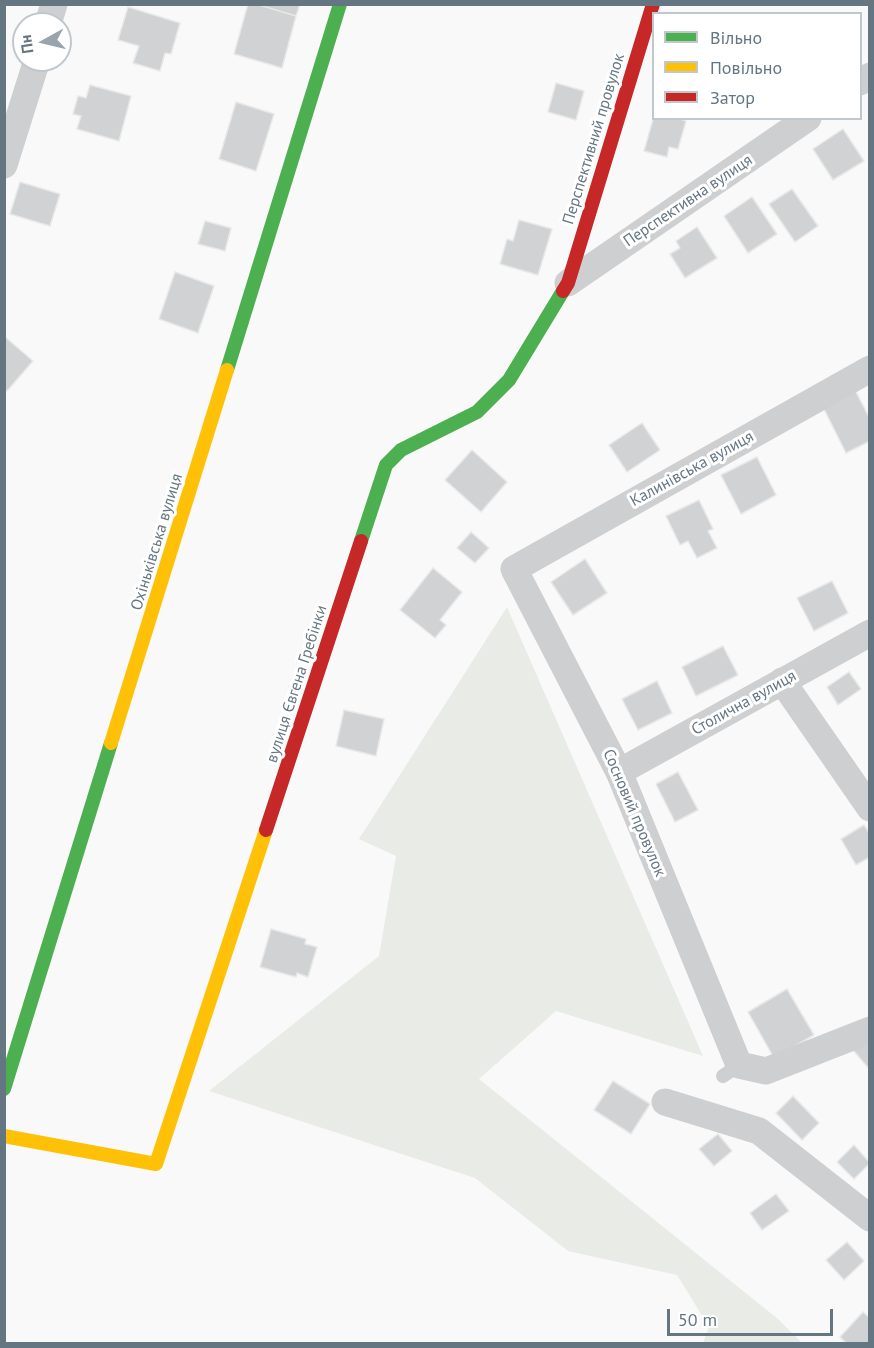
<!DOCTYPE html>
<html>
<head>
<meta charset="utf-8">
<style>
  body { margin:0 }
  #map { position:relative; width:874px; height:1348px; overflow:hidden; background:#f9f9f9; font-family:"PT Sans",sans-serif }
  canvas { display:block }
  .frame { position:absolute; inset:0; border:6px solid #657683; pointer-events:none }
  .legend { position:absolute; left:652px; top:12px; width:210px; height:108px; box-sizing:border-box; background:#fff; border:2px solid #c1c8cd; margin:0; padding:8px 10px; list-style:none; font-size:18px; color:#657683 }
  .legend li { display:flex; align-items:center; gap:12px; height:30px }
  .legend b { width:30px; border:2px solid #c1c8cd }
  .north { position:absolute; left:12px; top:12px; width:60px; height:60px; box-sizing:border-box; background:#fff; border:2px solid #c1c8cd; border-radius:50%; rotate:262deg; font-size:16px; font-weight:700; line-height:24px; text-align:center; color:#657683 }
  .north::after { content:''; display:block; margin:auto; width:21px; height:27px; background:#99a4ac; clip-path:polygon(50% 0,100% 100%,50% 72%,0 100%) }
  .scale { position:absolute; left:667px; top:1309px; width:166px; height:27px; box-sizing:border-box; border:3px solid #657683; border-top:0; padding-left:8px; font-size:18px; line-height:21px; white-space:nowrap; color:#657683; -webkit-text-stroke:4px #fff; paint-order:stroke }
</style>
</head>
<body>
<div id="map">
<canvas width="874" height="1348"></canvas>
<div class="frame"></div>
<ul class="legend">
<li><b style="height:8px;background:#4caf50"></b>Вільно</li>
<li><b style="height:8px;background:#ffc107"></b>Повільно</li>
<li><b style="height:8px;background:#c62828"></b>Затор</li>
</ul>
<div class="north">Пн</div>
<div class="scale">50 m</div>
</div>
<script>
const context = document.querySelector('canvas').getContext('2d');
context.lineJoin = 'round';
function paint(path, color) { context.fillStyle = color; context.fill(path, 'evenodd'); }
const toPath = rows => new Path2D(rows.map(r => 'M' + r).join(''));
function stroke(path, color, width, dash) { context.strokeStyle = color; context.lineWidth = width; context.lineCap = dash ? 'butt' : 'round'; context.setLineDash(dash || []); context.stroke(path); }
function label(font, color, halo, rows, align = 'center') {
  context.font = font + ' "PT Sans",sans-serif'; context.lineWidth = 6; context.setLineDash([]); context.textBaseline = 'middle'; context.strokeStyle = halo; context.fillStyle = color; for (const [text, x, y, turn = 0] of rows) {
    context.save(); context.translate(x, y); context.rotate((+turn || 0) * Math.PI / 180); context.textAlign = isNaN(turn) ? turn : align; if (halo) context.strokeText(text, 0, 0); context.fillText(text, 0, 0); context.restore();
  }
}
const green = toPath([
  [507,607,703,1056,556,1011,479,1079,778,1319,802,1343,703,1343,709,1327,677,1275,568,1251,475,1178,209,1091,379,956,396,856,359,839]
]);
const building = toPath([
  [248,4,256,4,296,16,282,68,234,54,248,4],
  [256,4,300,4,296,16,256,4],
  [128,7,180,23,171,54,165,53,160,71,133,63,139,46,118,40,128,7],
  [556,83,584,91,576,120,548,112,556,83],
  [90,85,131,96,119,141,77,129,81,116,73,114,78,96,86,98,90,85],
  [236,102,274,114,256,171,219,159,236,102],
  [654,116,654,118,678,118,686,121,678,149,669,147,667,157,644,151,654,116],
  [843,129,864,161,833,180,813,149,843,129],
  [20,182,60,194,50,226,10,214,20,182],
  [792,189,818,226,795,242,769,204,792,189],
  [752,197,777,234,748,253,724,216,752,197],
  [519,220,552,229,538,275,500,264,507,239,513,241,519,220],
  [205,221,231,228,225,251,198,244,205,221],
  [697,227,717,258,685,278,670,254,680,248,676,241,697,227],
  [175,272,214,286,198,333,159,319,175,272],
  [4,336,33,361,7,391,4,389,4,336],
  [855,390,870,419,870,441,846,453,823,407,855,390],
  [642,423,660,450,627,472,609,445,642,423],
  [472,450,507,482,481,512,445,480,472,450],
  [757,457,776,495,741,514,721,475,757,457],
  [699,500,713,529,708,531,717,548,697,558,688,541,680,545,666,516,699,500],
  [471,532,489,548,475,563,457,548,471,532],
  [585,559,607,593,573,615,551,582,585,559],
  [433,568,462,592,440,620,446,625,435,638,400,610,433,568],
  [832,581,848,613,814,631,797,598,832,581],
  [723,646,738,675,696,696,682,667,723,646],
  [849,672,861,689,838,705,827,687,849,672],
  [657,681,672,713,638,730,622,699,657,681],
  [344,710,384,719,376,756,336,746,344,710],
  [678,772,698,810,675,822,656,784,678,772],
  [864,825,870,834,870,857,856,865,841,839,864,825],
  [271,929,306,939,305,944,317,947,308,977,297,973,296,977,260,967,271,929],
  [787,989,814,1035,774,1058,748,1012,787,989],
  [870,1042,870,1070,853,1050,870,1042],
  [613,1081,650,1104,631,1134,594,1110,613,1081],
  [793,1096,819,1123,802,1140,776,1113,793,1096],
  [718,1134,732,1151,714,1166,699,1149,718,1134],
  [854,1145,870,1163,854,1179,837,1162,854,1145],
  [776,1194,789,1211,762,1230,750,1213,776,1194],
  [847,1242,864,1261,844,1280,826,1260,847,1242],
  [863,1312,870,1318,870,1344,847,1344,840,1337,863,1312]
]);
const lane = toPath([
  [723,1076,739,1065]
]);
const street = toPath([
  [48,24,54,4],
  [860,82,870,76],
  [4,165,37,60],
  [568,283,808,118],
  [870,369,514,569,619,772,739,1065,766,1071,870,1030],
  [782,681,870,808],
  [619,772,870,633],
  [665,1102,759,1131,870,1218]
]);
const fast = toPath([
  [227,370,340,4],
  [361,541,386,465,401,450,477,412,509,380,563,291],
  [4,1089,111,743]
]);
const slow = toPath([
  [111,743,227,370],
  [4,1136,156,1164,266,830]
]);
const jam = toPath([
  [563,291,568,283,653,4],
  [266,830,361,541]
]);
const streetNames = [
  ["Перспективний провулок",594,139,-73],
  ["Перспективна вулиця",688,201,-34],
  ["Калинівська вулиця",692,469,-29],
  ["Охіньківська вулиця",157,542,-73],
  ["вулиця Євгена Гребінки",297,684,-72],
  ["Столична вулиця",744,703,-29],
  ["Сосновий провулок",634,813,67]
];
paint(green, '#e8ebe6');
paint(building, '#d0d2d3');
stroke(building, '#e8e8e8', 1.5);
stroke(lane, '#cecfd0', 14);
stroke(street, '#cecfd0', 27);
stroke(fast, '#4caf50', 14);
stroke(slow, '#ffc107', 14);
stroke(jam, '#c62828', 14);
label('16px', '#657683', '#fff', streetNames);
</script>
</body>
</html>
